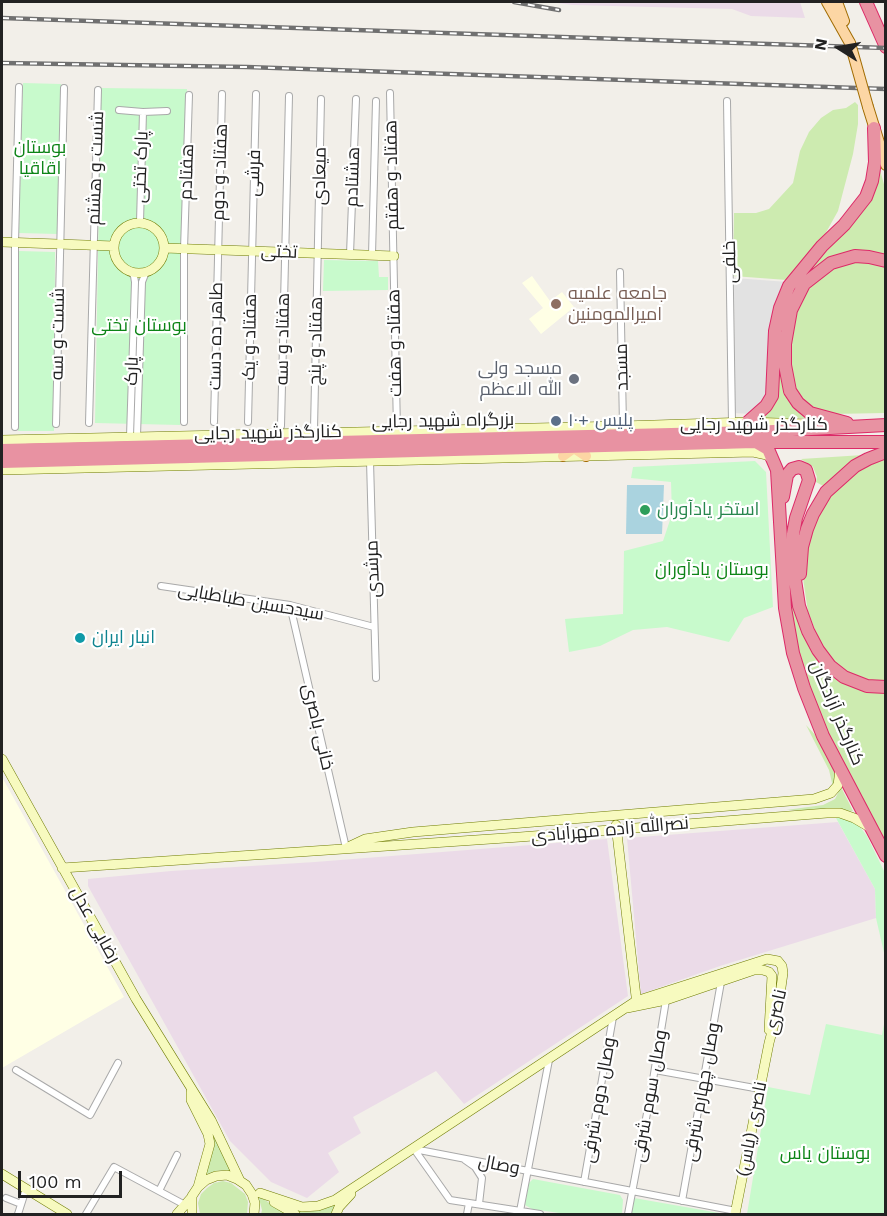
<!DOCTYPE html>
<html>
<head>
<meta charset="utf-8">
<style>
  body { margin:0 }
  #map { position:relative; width:887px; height:1216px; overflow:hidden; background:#f2efe9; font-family:"Work Sans",sans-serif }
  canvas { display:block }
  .frame { position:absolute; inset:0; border:3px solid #222; pointer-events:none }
  .north { position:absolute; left:809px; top:18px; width:60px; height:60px; -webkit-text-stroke:4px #fff; paint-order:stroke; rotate:281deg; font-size:16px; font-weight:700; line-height:24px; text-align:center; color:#222 }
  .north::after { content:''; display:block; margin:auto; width:21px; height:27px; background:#222; clip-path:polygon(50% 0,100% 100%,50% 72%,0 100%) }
  .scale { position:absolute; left:18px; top:1171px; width:104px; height:27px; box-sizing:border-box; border:3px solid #222; border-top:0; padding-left:8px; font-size:18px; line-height:21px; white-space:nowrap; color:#222; -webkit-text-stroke:4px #fff; paint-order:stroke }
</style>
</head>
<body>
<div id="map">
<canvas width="887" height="1216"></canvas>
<div class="frame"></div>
<div class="north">N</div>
<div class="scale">100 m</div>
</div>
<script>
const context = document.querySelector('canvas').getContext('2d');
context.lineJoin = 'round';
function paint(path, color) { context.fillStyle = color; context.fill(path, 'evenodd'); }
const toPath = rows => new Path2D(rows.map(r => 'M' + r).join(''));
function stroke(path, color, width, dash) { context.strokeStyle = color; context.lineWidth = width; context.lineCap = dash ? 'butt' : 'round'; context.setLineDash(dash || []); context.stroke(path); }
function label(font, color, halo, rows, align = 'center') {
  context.font = font + ' "Work Sans",Cairo,sans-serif'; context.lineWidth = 4.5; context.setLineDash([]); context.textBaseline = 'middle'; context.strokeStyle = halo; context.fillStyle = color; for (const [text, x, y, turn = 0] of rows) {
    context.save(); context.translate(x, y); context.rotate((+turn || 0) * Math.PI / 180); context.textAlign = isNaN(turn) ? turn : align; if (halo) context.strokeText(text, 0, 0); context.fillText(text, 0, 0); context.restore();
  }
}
const industrial = toPath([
  [549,2,800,2,805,18,751,16,732,9,573,5],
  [838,822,875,889,876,918,720,966,641,994,627,838],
  [607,839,628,996,464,1104,436,1071,353,1117,361,1133,328,1153,339,1172,307,1198,271,1182,230,1141,88,886,88,879,171,871,315,862]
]);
const education = toPath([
  [532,276,550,301,562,292,574,307,541,334,529,319,543,308,522,283],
  [2,777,124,997,2,1068]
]);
const grass = toPath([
  [855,102,858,105,858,124,853,154,838,211,824,236,787,280,733,276,734,213,756,213,769,209,793,183,800,151,809,132,821,118,833,110,846,108],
  [879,166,885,188,885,256,864,253,796,288,782,371,811,418,760,418,779,332,793,287,856,220,864,209,872,194],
  [854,260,873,262,885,268,885,413,832,414,811,408,796,394,793,386,789,354,793,317,804,292,822,273],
  [863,455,825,487,816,482,817,477,813,467,801,459],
  [885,457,885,683,857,679,839,668,823,650,808,612,803,578,806,549,820,508,843,481,876,460],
  [788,562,805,636,817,659,885,691,885,842,817,711,797,646,792,619],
  [806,725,819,739,835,772,836,782,833,787,829,770],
  [841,787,853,811,786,810,823,805,835,799],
  [213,1133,234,1173,224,1170,215,1171,204,1175,213,1142],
  [223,1181,231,1183,245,1194,248,1202,247,1214,200,1214,198,1203,201,1194,207,1188,214,1183],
  [258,1195,275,1207,289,1214,261,1214,262,1210],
  [340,1201,334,1207,331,1214,301,1214,292,1210,307,1212,320,1210]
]);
const park = toPath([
  [23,83,61,84,57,234,19,233],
  [101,88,187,89,180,425,95,423],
  [19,251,55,252,54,431,18,431],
  [324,260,378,261,379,277,388,277,388,290,323,291],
  [755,461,766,472,773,607,744,618,729,642,667,627,633,630,600,646,569,652,565,619,623,614,624,551,663,541,672,514,671,482,631,478,633,467],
  [842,817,857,823,867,836,885,873,885,957,876,918,875,889,836,818],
  [885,1019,886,1205,884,1214,747,1214,768,1087,810,1095,826,1024,882,1035],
  [533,1179,620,1195,623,1200,622,1214,566,1214,532,1209,525,1205,529,1183],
  [634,1198,725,1214,631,1214]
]);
const parking = toPath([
  [734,278,788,282,766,400,750,414,735,413]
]);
const water = toPath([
  [627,485,664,485,662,534,626,534]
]);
const street = toPath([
  [390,93,397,430],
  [727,101,732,422],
  [119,110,143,112,167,111],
  [140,222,143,112],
  [350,254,356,99],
  [372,255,376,101],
  [620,272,623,426],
  [184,422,184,249,189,95],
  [214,422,222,94],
  [248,422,256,94],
  [89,423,98,90],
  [56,424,64,88],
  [281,426,289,96],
  [15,427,15,243,19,87],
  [314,429,321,99],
  [130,436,135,282,134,276,130,271],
  [137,436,142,282,146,272],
  [370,461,376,678],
  [161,586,290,605,374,627],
  [290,605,346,848],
  [16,1070,90,1115,118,1063],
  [655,1070,760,1089],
  [414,1149,736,1211],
  [414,1149,450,1200,540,1214],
  [465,1160,475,1167,482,1178,479,1204],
  [584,1182,613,1017],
  [159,1191,177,1155],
  [6,1198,21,1204],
  [682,1201,721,982],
  [520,1211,549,1060],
  [18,1214,26,1189],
  [86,1214,114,1167,185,1205],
  [467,1214,469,1203],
  [628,1214,651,1092,666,1000]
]);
const secondary = toPath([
  '114 248a25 25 0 1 1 50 0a25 25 0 1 1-50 0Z',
  [2,242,114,246],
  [164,248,394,256],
  [2,440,623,426,748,422,809,424],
  [2,470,753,452,767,455,773,460],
  [2,759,136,999,211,1120,240,1181],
  [616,825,637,1005],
  [348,847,365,839,413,832,814,799,831,793,838,785,840,770],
  [62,868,520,837,827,813,840,813,854,818,871,828],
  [627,1008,666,1000,754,970,763,970,769,972,772,976,769,1030],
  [191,1092,191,1100,208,1134,210,1144,198,1187],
  [2,1174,67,1214],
  [260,1193,302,1207,318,1206,335,1200,636,1001,767,959,778,961,782,966,783,973,778,1009,769,1043,735,1214],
  [274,1202,295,1214],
  [177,1214,191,1198],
  [192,1214,192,1196,198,1187,206,1180,216,1176,227,1175,237,1179,246,1185,252,1194,255,1203,254,1214],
  [336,1214,339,1207,351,1194]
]);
const primary = toPath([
  [827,2,850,43],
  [837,2,844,21],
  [868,107,886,165],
  [563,456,574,448,586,456]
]);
const highway = toPath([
  [866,2,886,47],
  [748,422,766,406,772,396,775,331,780,308,789,286,822,246,844,225,866,197,872,181,875,162,874,128],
  [847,423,810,413,798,403,790,391,785,365,785,344,791,310,804,284,831,263,855,256,869,257,886,261],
  [756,442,768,449,777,470,785,608,793,653,804,688,823,736,886,856],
  [2,450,755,432,886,425],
  [2,462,755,442,886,442],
  [783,497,787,475,792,469,799,467,806,470,809,480,796,518,793,534,793,567,799,606,808,631,818,650,830,666,844,677,867,686,886,687],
  [800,574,802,547,807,529,813,514,826,492,855,466,868,459,886,452]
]);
const rail = toPath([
  [514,2,559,10],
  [2,18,886,48],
  [2,63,247,67,886,89]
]);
const primaryBridge = toPath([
  [850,43,868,107]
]);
const markers = [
  [556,304,6,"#8d6e63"],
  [574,379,6,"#6b7280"],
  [556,421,6,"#5c6f8a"],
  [645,510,6,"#2e9e5b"],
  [80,638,6,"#0f9aa8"]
];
const parkNames = [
  ["بوستان",40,148],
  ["اقاقیا",40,169],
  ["بوستان تختی",139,326],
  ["بوستان یادآوران",712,570],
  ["بوستان یاس",825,1154]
];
const streetNames = [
  ["پارک تختی",141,167,-88],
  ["شست و هشتم",96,168,-88],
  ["هفتادم",187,172,-88],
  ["هفتاد و دوم",220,172,-88],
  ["فرشی",254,173,-88],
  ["هفتاد و هفتم",392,175,-91],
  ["میعادی",320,176,-89],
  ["هشتادم",353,177,-88],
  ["تختی",279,252,2],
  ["خلفی",730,262,-91],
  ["شست و سه",58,334,-89],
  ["طاهر ده دست",216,336,-89],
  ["هفتاد و یک",250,337,-89],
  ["هفتاد و سه",283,339,-89],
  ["هفتاد و پنج",316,341,-89],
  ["هفتاد و هفت",395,343,-91],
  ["مسجد",622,367,-91],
  ["پارک",132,371,-88],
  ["بزرگراه شهید رجایی",443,421,-1],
  ["کنارگذر شهید رجایی",754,425],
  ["کنارگذر شهید رجایی",268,433,-1],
  ["مرشدی",373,569,-92],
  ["سیدحسین طباطبایی",251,602,10],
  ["کنارگذر آزادگان",837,713,67],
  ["خانی باصری",318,727,77],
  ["نصرالله زاده مهرآبادی",610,830,-5],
  ["رضایی عدل",95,925,61],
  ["ناصری",776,1012,-77],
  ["وصال چهارم شرقی",702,1092,-80],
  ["وصال سوم شرقی",650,1096,-80],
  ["وصال دوم شرقی",599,1100,-80],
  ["ناصری (یاس)",752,1129,-79],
  ["وصال",499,1165,11]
];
const educationNames = [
  ["جامعه علمیه",568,294],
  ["امیرالمومنین",568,315]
];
const worshipNames = [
  ["مسجد ولی",562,369],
  ["الله الاعظم",562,390]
];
const serviceNames = [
  ["پلیس +۱۰",568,421]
];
const leisureNames = [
  ["استخر یادآوران",657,510]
];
const cultureNames = [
  ["انبار ایران",92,638]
];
paint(industrial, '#ebdbe8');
paint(education, '#ffffe5');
paint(grass, '#cdebb0');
paint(park, '#c8facc');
paint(parking, '#e2e2e2');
paint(water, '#aad3df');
stroke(street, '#a9a9a9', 8);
stroke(secondary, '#707d05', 10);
stroke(primary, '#a06b00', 12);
stroke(highway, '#dc2a67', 14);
stroke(street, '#fff', 6);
stroke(secondary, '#f7fabf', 9);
stroke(primary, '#fcd6a4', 10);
stroke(highway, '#e892a2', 12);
stroke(rail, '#707070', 4.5);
stroke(rail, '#fff', 2, [7]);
stroke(primaryBridge, '#a06b00', 12, []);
stroke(primaryBridge, '#fcd6a4', 10);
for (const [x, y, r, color] of markers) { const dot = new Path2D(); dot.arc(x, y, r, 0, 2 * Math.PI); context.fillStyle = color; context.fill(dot); stroke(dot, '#fff', 2); }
label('18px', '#0c8416', '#fff', parkNames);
label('18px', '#222', '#fff', streetNames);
label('18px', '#785e54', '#fff', educationNames, 'left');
label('18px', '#5b616d', '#fff', worshipNames, 'right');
label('18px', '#4e5e75', '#fff', serviceNames, 'left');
label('18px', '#27864d', '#fff', leisureNames, 'left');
label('18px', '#0d838f', '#fff', cultureNames, 'left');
</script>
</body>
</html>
